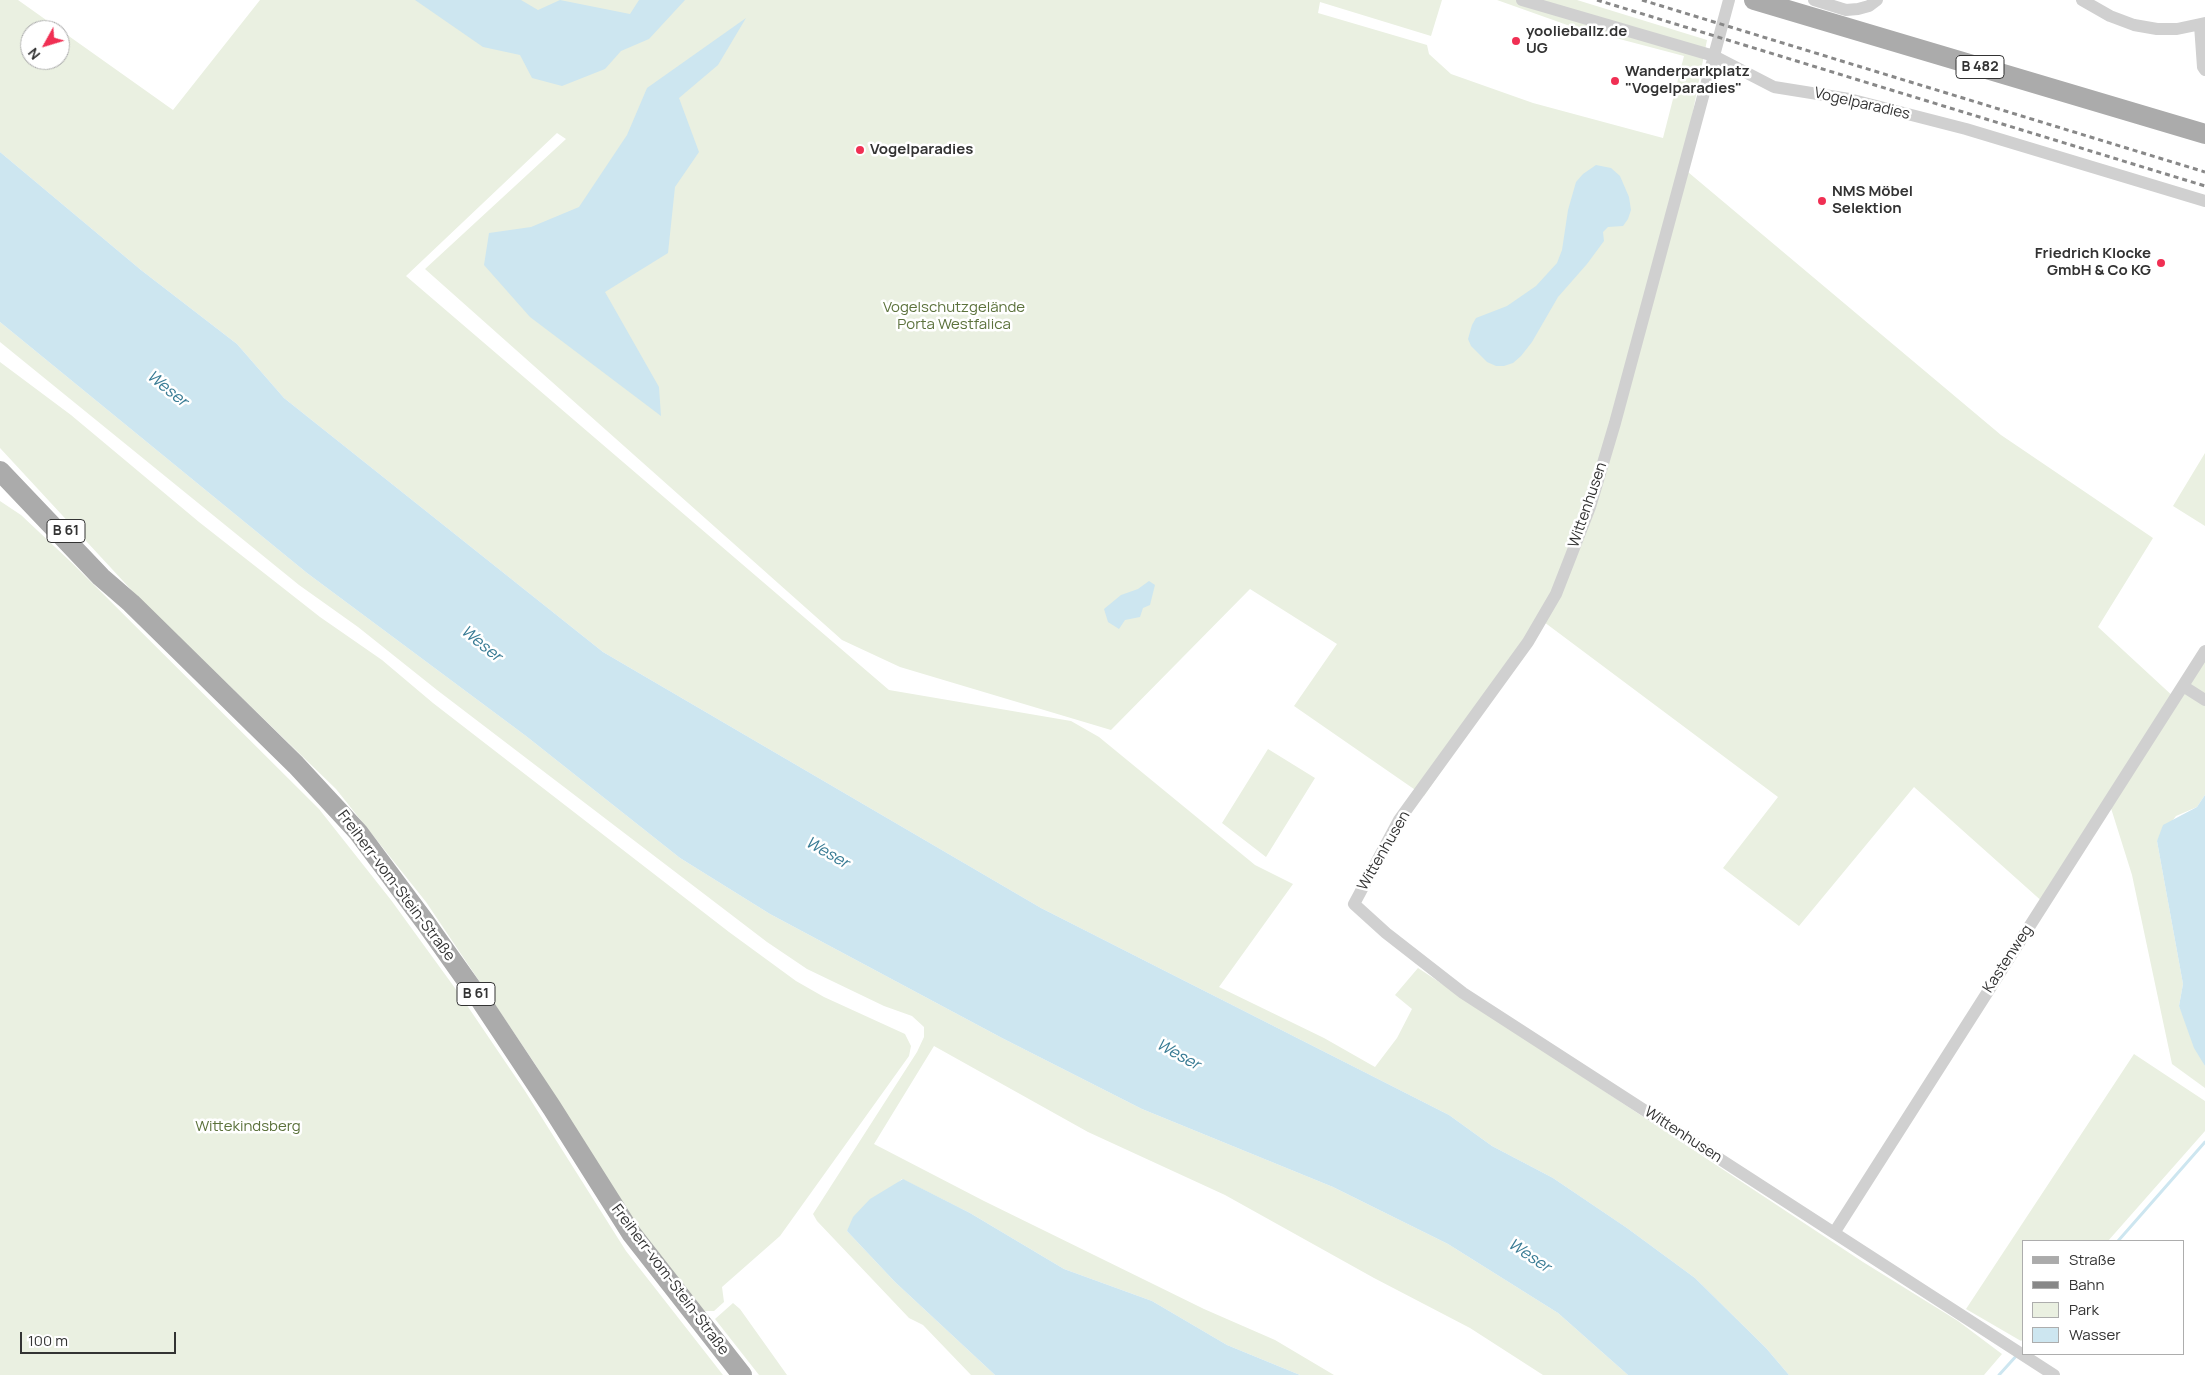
<!DOCTYPE html>
<html>
<head>
<meta charset="utf-8">
<style>
  body { margin:0 }
  #map { position:relative; width:2205px; height:1375px; overflow:hidden; background:#fff; font-family:Manrope,sans-serif }
  canvas { display:block }
  .legend { position:absolute; left:2022px; top:1240px; width:162px; height:115px; box-sizing:border-box; background:#fff; border:1px solid #adadad; margin:0; padding:6px 9px; list-style:none; font-size:15px; color:#333 }
  .legend li { display:flex; align-items:center; gap:10px; height:25px }
  .legend b { width:25px; border:1px solid #adadad }
  .north { position:absolute; left:20px; top:20px; width:50px; height:50px; box-sizing:border-box; background:#fff; border:1px solid #adadad; border-radius:50%; rotate:231deg; font-size:14px; font-weight:700; line-height:20px; text-align:center; color:#333 }
  .north::after { content:''; display:block; margin:auto; width:18px; height:22px; background:#f02f53; clip-path:polygon(50% 0,100% 100%,50% 72%,0 100%) }
  .scale { position:absolute; left:20px; top:1332px; width:156px; height:22px; box-sizing:border-box; border:2px solid #333; border-top:0; padding-left:6px; font-size:15px; line-height:18px; white-space:nowrap; color:#333; -webkit-text-stroke:4px #fff; paint-order:stroke }
</style>
</head>
<body>
<div id="map">
<canvas width="2205" height="1375"></canvas>
<ul class="legend">
<li><b style="height:6px;background:#ababab"></b>Straße</li>
<li><b style="height:6px;background:#888"></b>Bahn</li>
<li><b style="height:14px;background:#eaf0e1"></b>Park</li>
<li><b style="height:14px;background:#cde6f0"></b>Wasser</li>
</ul>
<div class="north">N</div>
<div class="scale">100 m</div>
</div>
<script>
const context = document.querySelector('canvas').getContext('2d');
context.lineJoin = 'round';
function paint(path, color) { context.fillStyle = color; context.fill(path, 'evenodd'); }
const toPath = rows => new Path2D(rows.map(r => 'M' + r).join(''));
function stroke(path, color, width, dash) { context.strokeStyle = color; context.lineWidth = width; context.lineCap = dash ? 'butt' : 'round'; context.setLineDash(dash || []); context.stroke(path); }
function label(font, color, halo, rows, align = 'center') {
  context.font = font + ' Manrope,sans-serif'; context.lineWidth = 5; context.setLineDash([]); context.textBaseline = 'middle'; context.strokeStyle = halo; context.fillStyle = color; for (const [text, x, y, turn = 0] of rows) {
    context.save(); context.translate(x, y); context.rotate((+turn || 0) * Math.PI / 180); context.textAlign = isNaN(turn) ? turn : align; if (halo) context.strokeText(text, 0, 0); context.fillText(text, 0, 0); context.restore();
  }
}
const green = toPath([
  [0,0,18,0,173,110,260,0,1442,0,1431,36,1320,2,1318,13,1427,45,1429,54,1451,74,1533,103,1663,138,1684,56,1570,26,1497,0,1577,0,1707,40,1682,167,2001,435,2153,538,2098,627,2176,699,2205,654,2205,795,2197,807,2176,816,2157,841,2183,984,2179,1006,2205,1066,2205,1088,2172,1064,2132,875,2110,805,2045,904,1914,787,1799,926,1723,868,1778,797,1544,622,1424,796,1294,706,1337,644,1250,589,1111,730,900,667,842,640,425,269,566,139,557,133,406,276,889,690,1071,721,1099,737,1255,865,1293,884,1219,987,1324,1038,1375,1067,1397,1038,1412,1009,1395,995,1418,968,1863,1262,1958,1321,2002,1354,1984,1375,1789,1375,1766,1348,1695,1278,1627,1228,1553,1178,1492,1146,1449,1115,1041,908,603,652,284,398,237,344,141,270,0,152],
  [30,30,60,30,60,60,30,60],
  [0,322,307,573,526,736,680,858,770,914,1002,1038,1142,1109,1333,1187,1448,1244,1558,1313,1628,1375,1543,1375,1470,1328,1374,1278,1225,1195,1088,1132,934,1046,874,1144,984,1201,1204,1309,1275,1340,1334,1375,1300,1375,1227,1345,1152,1301,1064,1269,970,1213,902,1179,847,1231,895,1282,995,1375,971,1375,923,1325,909,1318,817,1221,813,1214,917,1052,924,1037,924,1027,912,1016,884,1006,807,969,767,942,437,690,358,627,299,585,0,342],
  [0,362,71,415,199,522,320,617,382,660,433,703,729,932,796,981,824,997,905,1034,911,1046,909,1056,780,1236,722,1287,724,1302,714,1311,704,1311,643,1234,592,1157,535,1064,426,902,336,789,136,595,0,448],
  [2205,453,2205,526,2173,506],
  [0,501,21,515,71,562,319,809,391,900,460,995,525,1091,626,1251,723,1375,0,1375],
  [1268,749,1315,778,1266,857,1222,823],
  [2134,1054,2205,1101,2205,1131,2108,1241,2024,1241,2024,1338,2021,1341,1966,1309],
  [733,1303,740,1309,787,1375,759,1375,715,1319]
]);
const water = toPath([
  [415,0,521,0,538,10,560,0,630,14,639,0,685,0,649,39,621,51,605,69,562,86,532,78,520,55,483,47],
  [746,18,718,65,679,98,699,152,675,187,668,253,605,292,659,387,661,416,530,317,484,265,489,233,531,227,579,207,627,135,647,88],
  [0,152,141,270,237,344,284,398,603,652,1041,908,1449,1115,1492,1146,1553,1178,1627,1228,1695,1278,1766,1348,1789,1375,1628,1375,1558,1313,1448,1244,1333,1187,1142,1109,1002,1038,770,914,680,858,526,736,307,573,0,322],
  [1596,165,1611,168,1620,176,1629,197,1631,210,1628,219,1623,226,1608,227,1603,232,1604,241,1587,264,1558,297,1532,342,1521,356,1513,363,1504,366,1496,366,1487,362,1471,346,1468,339,1472,325,1476,318,1507,306,1536,286,1557,263,1562,250,1568,210,1576,182,1583,174],
  [1149,581,1155,585,1150,605,1143,608,1140,617,1125,620,1119,629,1108,622,1104,609,1121,595,1138,589],
  [2205,795,2205,1066,2194,1048,2179,1006,2183,984,2157,841,2163,825,2197,807],
  [903,1179,970,1213,1064,1269,1152,1301,1227,1345,1300,1375,995,1375,895,1282,847,1231,853,1217,870,1199]
]);
const stream = toPath([
  [2118,1241,2205,1142],
  [1999,1375,2018,1354]
]);
const minor = toPath([
  [1522,0,1714,56,1774,87,1849,99,1966,129,2205,201],
  [1729,0,1615,423,1590,507,1556,594,1528,642,1399,820,1354,904,1386,933,1463,993,2054,1375],
  [1814,0,1846,10,1858,9,1869,6,1877,0],
  [2082,0,2110,16,2134,25,2157,29,2177,29,2205,23],
  [2200,25,2203,67,2205,70],
  [2183,686,2205,700],
  [1834,1233,2205,651]
]);
const primary = toPath([
  [1754,0,2205,134],
  [0,471,101,577,131,603,296,765,358,832,425,922,481,1001,552,1108,631,1233,742,1375]
]);
const rail = toPath([
  [1597,0,2205,186],
  [1642,0,2205,172]
]);
const markers = [
  [1516,41,5,"#f02f53"],
  [1615,81,5,"#f02f53"],
  [860,150,5,"#f02f53"],
  [1822,201,5,"#f02f53"],
  [2161,263,5,"#f02f53"]
];
const shields = [
  [1980,67,48],
  [66,531,38],
  [476,994,38]
];
const shieldNames = [
  ["B 482",1980,67],
  ["B 61",66,531],
  ["B 61",476,994]
];
const poiNames = [
  ["yoolieballz.de",1526,32],
  ["UG",1526,49],
  ["Wanderparkplatz",1625,72],
  ["\"Vogelparadies\"",1625,89],
  ["Vogelparadies",870,150],
  ["NMS Möbel",1832,192],
  ["Selektion",1832,209],
  ["Friedrich Klocke",2151,254,"right"],
  ["GmbH & Co KG",2151,271,"right"]
];
const streetNames = [
  ["Vogelparadies",1862,104,13],
  ["Wittenhusen",1588,505,-71],
  ["Wittenhusen",1384,851,-60],
  ["Freiherr-vom-Stein-Straße",396,886,53],
  ["Kastenweg",2008,959,-57],
  ["Wittenhusen",1683,1135,33],
  ["Freiherr-vom-Stein-Straße",670,1280,53]
];
const parkNames = [
  ["Vogelschutzgelände",954,308],
  ["Porta Westfalica",954,325],
  ["Wittekindsberg",248,1127]
];
const waterNames = [
  ["Weser",167,389,39],
  ["Weser",481,644,39],
  ["Weser",827,853,30],
  ["Weser",1178,1055,29],
  ["Weser",1529,1256,34]
];
paint(green, '#eaf0e1');
paint(water, '#cde6f0');
stroke(stream, '#cde6f0', 3);
stroke(minor, '#d0d0d0', 12);
stroke(primary, '#ababab', 20);
stroke(rail, '#888', 3, [5, 4]);
for (const [x, y, r, color] of markers) { const dot = new Path2D(); dot.arc(x, y, r, 0, 2 * Math.PI); context.fillStyle = color; context.fill(dot); stroke(dot, '#fff', 2); }
for (const [x, y, w] of shields) { const box = new Path2D(); box.roundRect(x - w / 2, y - 11.5, w, 23, 4); context.fillStyle = '#fff'; context.fill(box); stroke(box, '#333', 1); }
label('bold 14px', '#333', null, shieldNames);
label('bold 15px', '#333', '#fff', poiNames, 'left');
label('15px', '#333', '#fff', streetNames);
label('15px', '#5c723c', '#fff', parkNames);
label('italic 16px', '#387b94', '#fff', waterNames);
</script>
</body>
</html>
